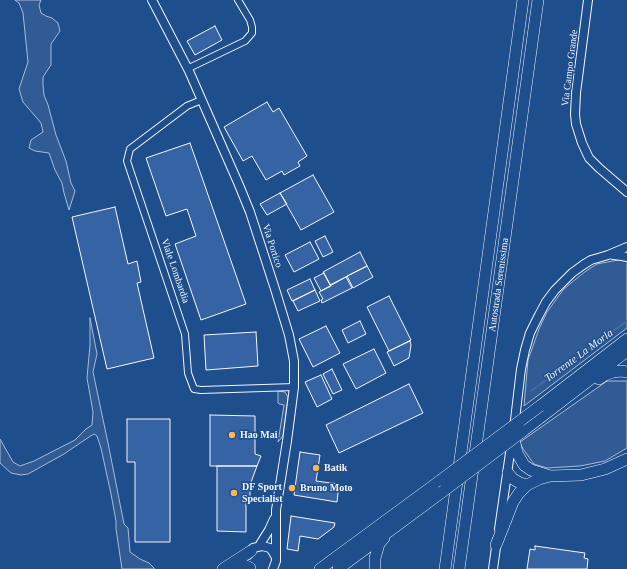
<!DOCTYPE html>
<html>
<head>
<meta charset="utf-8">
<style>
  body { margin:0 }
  canvas { display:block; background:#1f4e8c }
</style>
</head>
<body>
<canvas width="627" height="569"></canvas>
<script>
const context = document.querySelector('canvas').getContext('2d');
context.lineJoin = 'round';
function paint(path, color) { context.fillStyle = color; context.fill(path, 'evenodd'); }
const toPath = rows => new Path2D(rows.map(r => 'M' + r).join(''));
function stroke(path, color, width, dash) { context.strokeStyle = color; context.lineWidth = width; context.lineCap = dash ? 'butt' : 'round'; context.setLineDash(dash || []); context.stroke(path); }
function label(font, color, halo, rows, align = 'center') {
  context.font = font + ' "Times New Roman",serif'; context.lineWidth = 3; context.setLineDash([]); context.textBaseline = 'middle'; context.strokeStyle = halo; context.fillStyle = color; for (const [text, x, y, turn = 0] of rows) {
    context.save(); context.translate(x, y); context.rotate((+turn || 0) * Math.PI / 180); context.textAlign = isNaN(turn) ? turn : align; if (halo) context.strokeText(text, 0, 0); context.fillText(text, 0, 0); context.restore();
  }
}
const green = toPath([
  [15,0,41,0,39,5,41,13,46,16,52,18,58,23,60,31,51,44,51,65,43,77,43,85,44,95,48,105,56,135,66,161,71,183,75,191,69,210,64,193,62,183,55,170,49,153,35,151,29,148,31,140,43,132,41,123,23,102,19,89,28,62,23,13,19,3,15,0],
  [623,259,627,261,627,328,524,406,528,360,539,329,547,312,563,290,571,283,586,271,597,264,623,259],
  [90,318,97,354,93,372,108,443,124,524,128,528,130,552,140,559,149,563,155,569,122,569,116,529,116,521,111,494,101,448,97,436,94,434,89,437,64,454,28,474,21,475,11,473,0,463,0,439,13,462,20,466,34,461,75,440,86,429,92,425,93,412,87,378,90,345,90,318],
  [607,381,627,381,627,448,605,461,580,466,547,468,534,464,523,449,520,442,607,381],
  [278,391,285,392,288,397,283,436,278,442,284,405,279,404,278,403,278,391]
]);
const stream = toPath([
  [531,391,627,321]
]);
const building = toPath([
  [215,26,222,40,195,55,187,41,215,26],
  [267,102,273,112,279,108,307,156,298,162,300,166,284,175,282,171,266,180,252,156,243,161,224,127,267,102],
  [190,143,246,304,201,320,175,244,196,236,187,209,166,216,146,158,190,143],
  [313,175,334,212,301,230,280,193,313,175],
  [280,193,287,204,267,215,260,204,280,193],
  [115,207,128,264,137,261,141,282,137,283,154,358,107,369,72,217,115,207],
  [325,236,333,252,323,257,315,241,325,236],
  [310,242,319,259,294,272,285,255,310,242],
  [360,252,367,266,330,285,323,272,360,252],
  [367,266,373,277,353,288,347,276,367,266],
  [324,273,331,286,321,291,314,278,324,273],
  [346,277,352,288,322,303,321,300,323,299,319,292,346,277],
  [310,279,315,290,292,301,287,290,310,279],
  [315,290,320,301,298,311,293,301,315,290],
  [389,296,411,340,389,351,367,307,389,296],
  [360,321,366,334,348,343,342,330,360,321],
  [326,326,340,353,313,367,299,339,326,326],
  [256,332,258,366,206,370,204,335,256,332],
  [410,341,411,345,409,358,394,366,387,352,410,341],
  [374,349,386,373,356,389,343,364,374,349],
  [332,369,342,390,333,394,323,374,332,369],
  [321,375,332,399,317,407,305,382,321,375],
  [409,384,423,413,339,453,326,425,409,384],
  [210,415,255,416,255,454,261,456,257,466,210,466,210,415],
  [127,419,170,419,170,542,135,542,135,462,127,462,127,419],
  [300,452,320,455,316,481,339,484,337,502,294,495,300,452],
  [217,466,257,466,250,485,250,501,246,502,246,532,217,531,217,466],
  [291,516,335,523,334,527,318,539,300,536,298,551,287,549,291,516],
  [535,546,585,553,584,558,588,559,587,569,527,569,530,549,535,550,535,546]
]);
const street = toPath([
  [189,71,189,68,245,41,252,33,252,27,250,20,238,0],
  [202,101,199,101,187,106,130,149,127,161,185,334,188,373,194,389,201,390,294,387]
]);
const secondary = toPath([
  [152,0,189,71,239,185,250,212,275,289,289,335,294,361,294,387,287,441,276,510,276,561,273,569],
  [588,0,576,93,575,114,576,124,582,143,589,158,599,168,627,192],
  [613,255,622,256,627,257],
  [514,428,521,369,525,350,530,333,539,315,546,302,555,290,572,273,583,265,591,260,598,258,608,255,627,247],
  [499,529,512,439],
  [259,546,269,530,274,519],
  [248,555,253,548,262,546,270,548,273,552,275,556],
  [493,569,497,540]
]);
const highway = toPath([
  [599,379,605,375,613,372,621,371,627,372],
  [540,406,627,339],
  [523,431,627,351],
  [513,435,517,453,524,465,531,470,550,476],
  [508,473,513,479,520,483,527,485],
  [496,545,513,502,519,493,527,485,539,479,550,476,581,475,605,469,627,459],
  [228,567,233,565,238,565,246,566,250,568],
  [223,569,251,551],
  [320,569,441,480],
  [338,569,442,492],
  [375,569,375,558,379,544,384,538],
  [445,569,523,0],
  [459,569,538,0]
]);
const highwayBridge = toPath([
  [441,480,540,406],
  [442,492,523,431]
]);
const markers = [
  [232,435,4,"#ffb74d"],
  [316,468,4,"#ffb74d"],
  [292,488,4,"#ffb74d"],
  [234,493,4,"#ffb74d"]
];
const streetNames = [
  ["Via Campo Grande",570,68,-83],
  ["Via Portico",272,246,72],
  ["Viale Lombardia",175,271,71],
  ["Autostrada Serenissima",499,285,-82]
];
const poiNames = [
  ["Hao Mai",240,435],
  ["Batik",324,468],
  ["DF Sport",242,487],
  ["Specialist",242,499],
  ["Bruno Moto",300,488]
];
const waterNames = [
  ["Torrente La Morla",579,356,-36]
];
paint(green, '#305b95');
stroke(green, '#a8bbd7', 1);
stroke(stream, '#446ba0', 2);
paint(building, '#3563a3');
stroke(building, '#f2f6ff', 1);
stroke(street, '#f2f6ff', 8);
stroke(secondary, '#f2f6ff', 10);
stroke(highway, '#f2f6ff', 12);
stroke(street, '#1f4e8c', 6);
stroke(secondary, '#1f4e8c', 8);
stroke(highway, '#1f4e8c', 11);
stroke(highwayBridge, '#f2f6ff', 12, []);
stroke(highwayBridge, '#1f4e8c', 11);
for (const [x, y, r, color] of markers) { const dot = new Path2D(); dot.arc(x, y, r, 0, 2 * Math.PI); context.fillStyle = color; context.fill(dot); stroke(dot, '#1f4e8c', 1.5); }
label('10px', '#f2f6ff', '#1f4e8c', streetNames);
label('bold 10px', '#f2f6ff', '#1f4e8c', poiNames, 'left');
label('italic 11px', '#f2f6ff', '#1f4e8c', waterNames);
</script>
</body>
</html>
